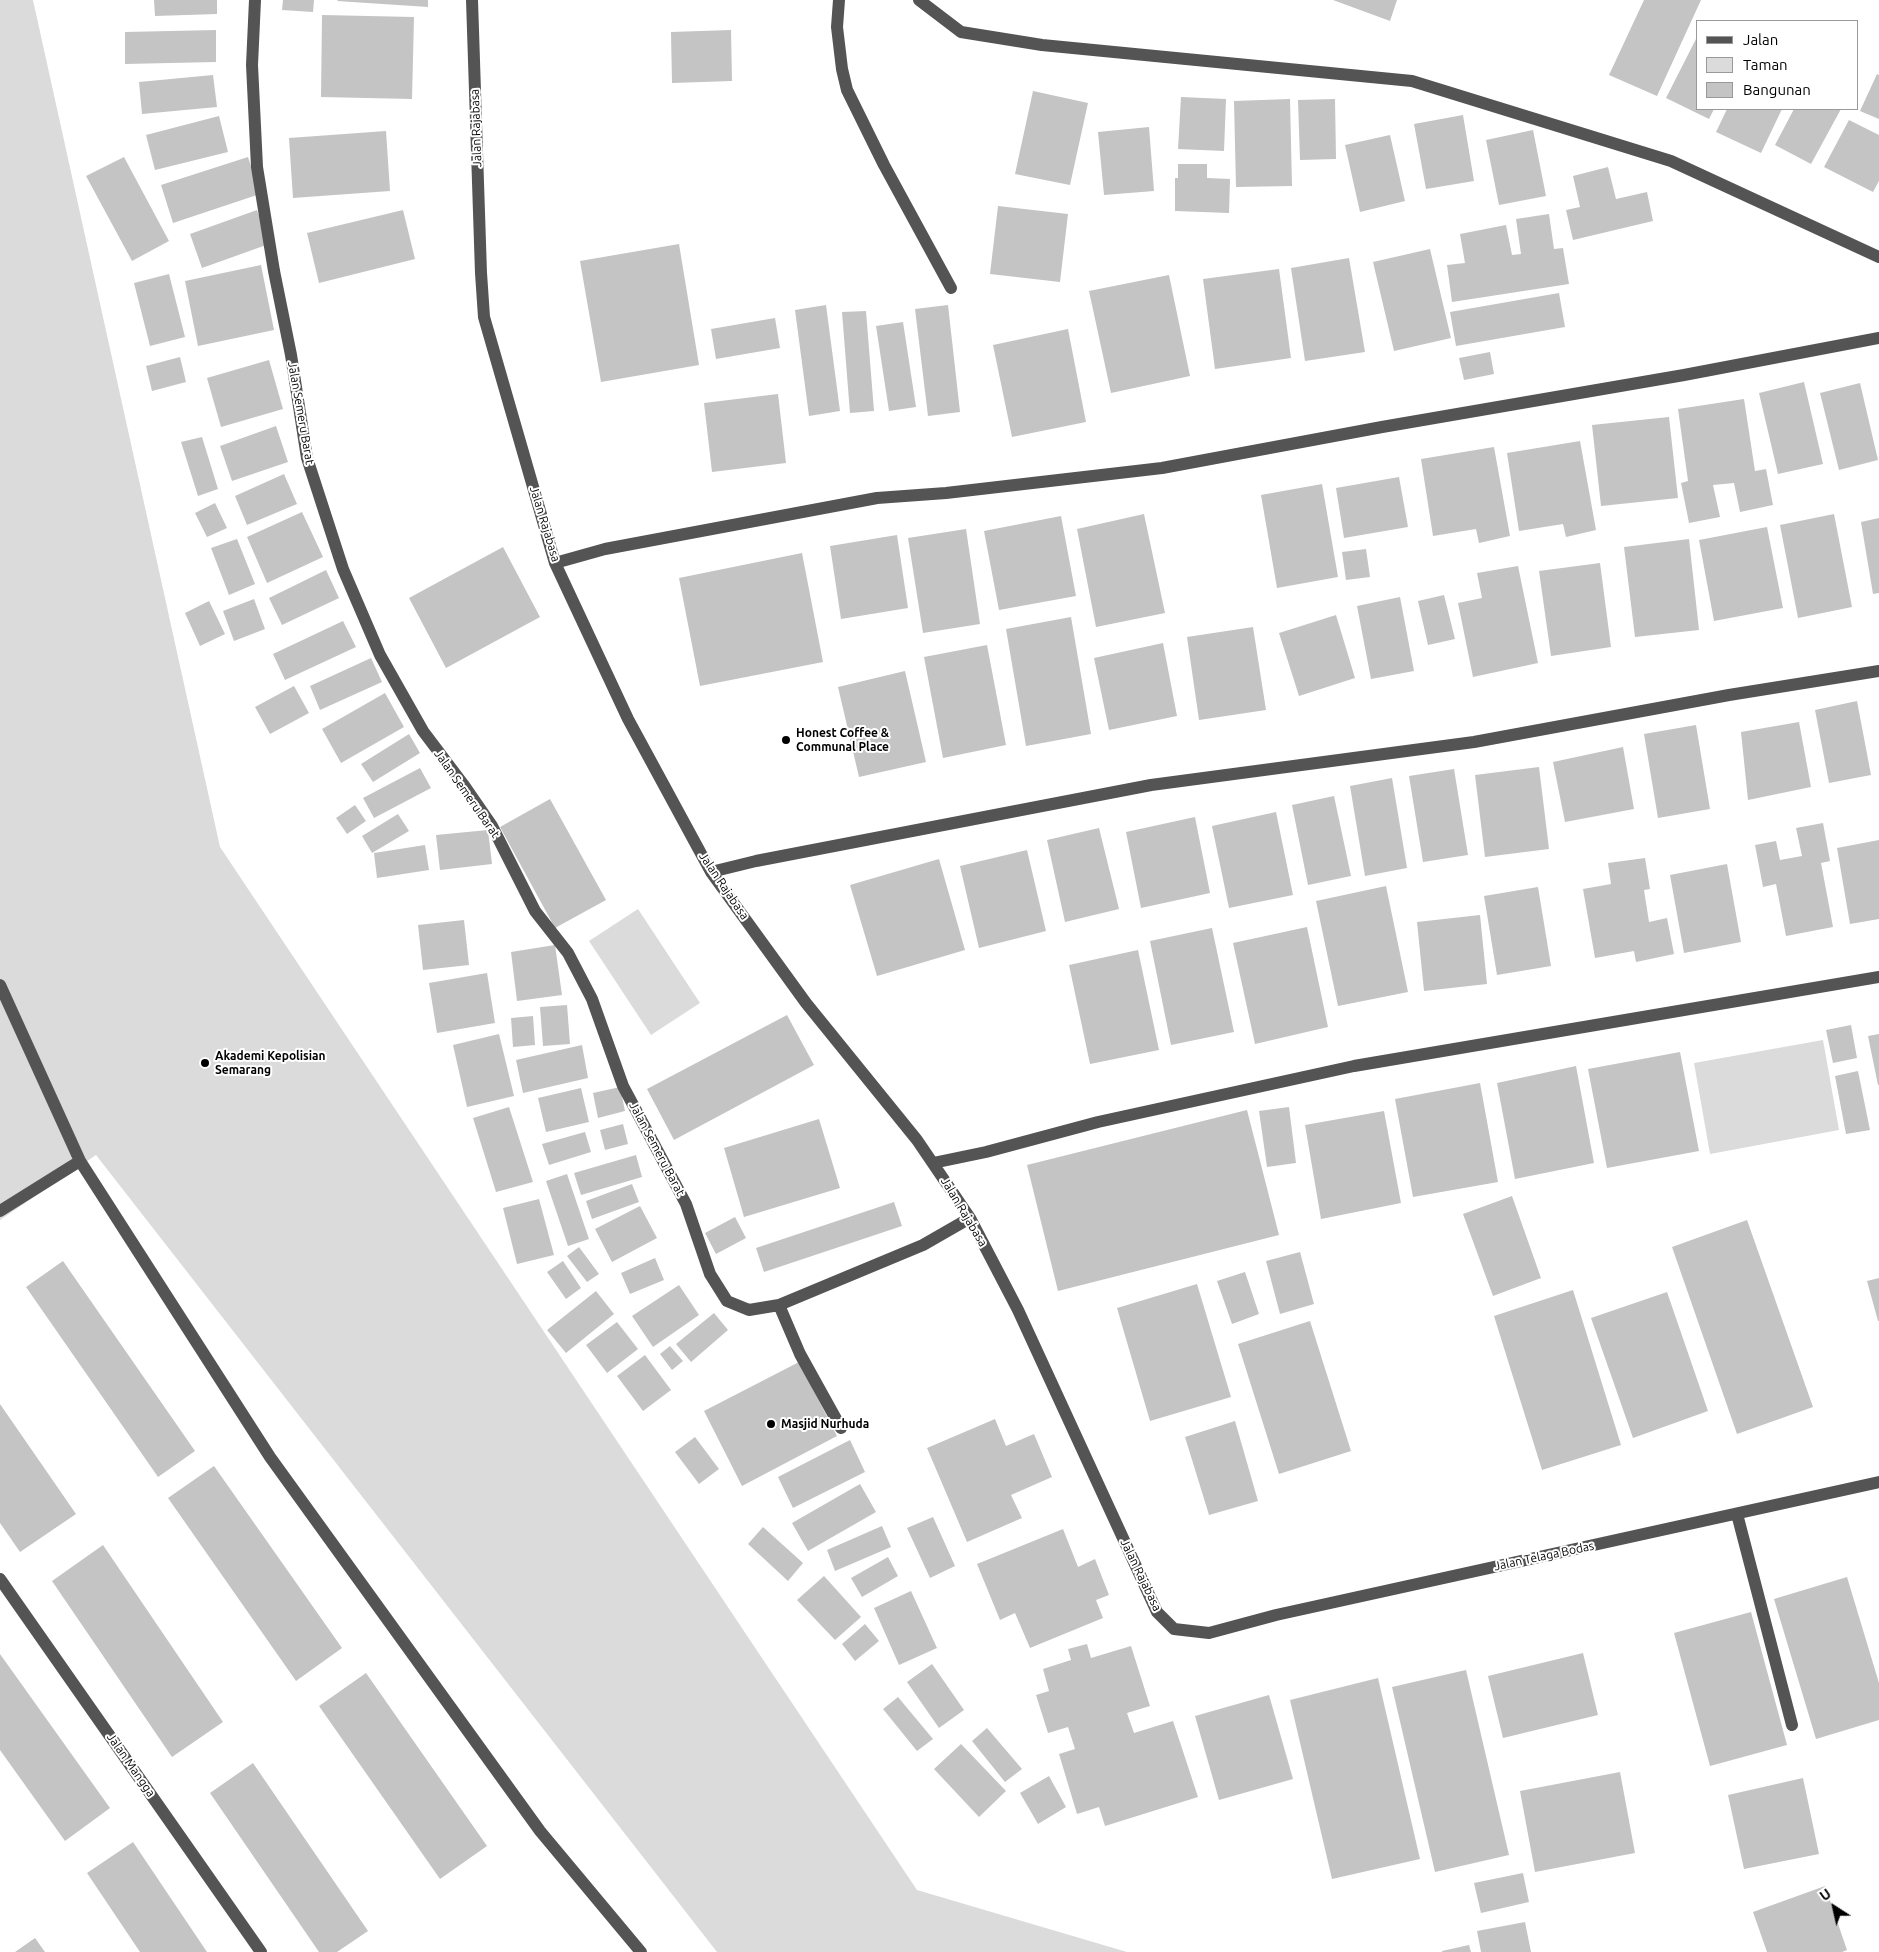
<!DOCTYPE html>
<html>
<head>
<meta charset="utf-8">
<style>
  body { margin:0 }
  #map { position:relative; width:1879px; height:1952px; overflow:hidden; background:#fff; font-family:Ubuntu,sans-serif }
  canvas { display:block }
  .legend { position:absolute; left:1696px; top:20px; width:162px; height:90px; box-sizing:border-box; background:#fff; border:1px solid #999; margin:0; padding:6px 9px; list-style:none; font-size:15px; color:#000 }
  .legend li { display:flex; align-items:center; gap:10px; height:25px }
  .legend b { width:25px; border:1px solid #999 }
  .north { position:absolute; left:1809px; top:1882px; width:50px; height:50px; -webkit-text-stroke:4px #fff; paint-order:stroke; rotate:325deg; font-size:14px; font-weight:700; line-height:20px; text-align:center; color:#000 }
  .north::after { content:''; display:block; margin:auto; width:18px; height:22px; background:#000; clip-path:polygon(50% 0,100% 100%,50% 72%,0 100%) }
</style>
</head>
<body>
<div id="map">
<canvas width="1879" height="1952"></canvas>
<ul class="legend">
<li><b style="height:6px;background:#545454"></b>Jalan</li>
<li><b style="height:14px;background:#dbdbdb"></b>Taman</li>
<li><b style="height:14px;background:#c4c4c4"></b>Bangunan</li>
</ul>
<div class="north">U</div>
</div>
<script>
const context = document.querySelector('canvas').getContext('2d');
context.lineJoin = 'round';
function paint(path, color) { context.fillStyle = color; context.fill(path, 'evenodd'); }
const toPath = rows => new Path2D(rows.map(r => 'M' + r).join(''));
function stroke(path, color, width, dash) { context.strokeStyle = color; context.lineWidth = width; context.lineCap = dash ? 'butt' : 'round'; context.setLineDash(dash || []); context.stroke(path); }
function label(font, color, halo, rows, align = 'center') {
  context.font = font + ' Ubuntu,sans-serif'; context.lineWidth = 4; context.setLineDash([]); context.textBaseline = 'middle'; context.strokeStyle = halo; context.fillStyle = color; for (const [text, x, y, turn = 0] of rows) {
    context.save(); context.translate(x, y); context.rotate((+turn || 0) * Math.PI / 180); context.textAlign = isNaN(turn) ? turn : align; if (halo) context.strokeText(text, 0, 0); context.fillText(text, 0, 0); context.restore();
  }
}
const green = toPath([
  [0,0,33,0,220,847,917,1890,1127,1952,717,1952,96,1155,0,1220],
  [638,909,700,1003,651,1035,589,941],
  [1823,1040,1839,1130,1710,1154,1694,1063]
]);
const building = toPath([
  [154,0,217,0,217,14,155,16],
  [283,0,314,0,313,12,282,10],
  [338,0,428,0,428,7,337,1],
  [1333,0,1397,0,1390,21],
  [1644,0,1701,0,1657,96,1609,75],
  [322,15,414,17,412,99,321,97],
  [216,30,216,62,125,64,125,32],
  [731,30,732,81,672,83,671,32],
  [1698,35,1698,109,1714,109,1709,119,1666,98],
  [1877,74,1879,75,1879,119,1860,111],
  [213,75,217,107,142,114,139,82],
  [1033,91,1088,103,1070,185,1015,174],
  [1181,97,1226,99,1224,151,1178,149],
  [1290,99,1292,186,1236,187,1234,101],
  [1335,99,1336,159,1300,160,1298,100],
  [1727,109,1782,109,1761,153,1716,132],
  [1794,109,1841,109,1811,164,1775,145],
  [1463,115,1474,181,1426,189,1414,124],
  [219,116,228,152,155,170,146,135],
  [1849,120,1879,135,1879,181,1873,192,1824,167],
  [1149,127,1154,191,1104,195,1098,132],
  [1533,130,1546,196,1499,205,1486,140],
  [386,131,390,191,293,198,289,138],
  [1390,135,1405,201,1360,212,1345,145],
  [124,157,169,241,132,261,86,176],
  [248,157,260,194,173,223,161,185],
  [1178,164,1207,164,1207,178,1230,179,1229,213,1175,211,1175,178,1178,178],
  [1608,167,1616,199,1647,192,1653,221,1573,240,1566,210,1580,207,1573,176],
  [998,206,1068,214,1060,282,990,274],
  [257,210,269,244,202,268,190,234],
  [403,210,415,259,319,283,307,233],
  [1549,214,1554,249,1563,248,1569,284,1452,302,1447,265,1465,263,1460,234,1506,225,1512,255,1521,254,1516,219],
  [679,244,699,365,601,382,580,261],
  [1430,249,1451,338,1394,351,1373,262],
  [1349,258,1365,352,1305,361,1291,268],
  [261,265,274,330,198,346,185,281],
  [1279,269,1291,358,1215,369,1203,279],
  [169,274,185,337,150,346,134,283],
  [1169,275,1190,376,1111,393,1089,291],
  [1559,293,1565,327,1456,346,1450,312],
  [826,305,840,411,809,416,795,310],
  [948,305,960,412,928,416,915,309],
  [866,311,874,411,850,413,842,312],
  [775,318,780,348,716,359,711,329],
  [903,322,916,407,889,411,876,326],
  [1068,329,1086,422,1012,437,993,345],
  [1490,352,1494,374,1464,380,1459,358],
  [180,357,186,382,152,391,146,366],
  [269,360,283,409,221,427,207,378],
  [1804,382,1823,464,1778,474,1759,393],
  [1860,383,1878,460,1839,470,1820,393],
  [778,394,786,463,712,472,704,403],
  [1744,399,1755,471,1766,469,1773,505,1740,512,1734,483,1713,485,1720,517,1689,523,1681,483,1688,481,1678,409],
  [1669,417,1678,498,1601,506,1592,425],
  [276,426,288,462,232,481,220,446],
  [202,437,218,489,198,496,181,442],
  [1580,441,1596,530,1566,537,1563,524,1519,531,1507,453],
  [1494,447,1510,536,1479,543,1476,529,1433,536,1421,459],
  [284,474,297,504,247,525,235,496],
  [1399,477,1408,527,1344,538,1336,488],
  [1322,484,1338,577,1277,588,1261,495],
  [215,503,227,528,207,537,195,513],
  [302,512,323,557,267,583,247,537],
  [1144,514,1165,613,1096,627,1077,529],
  [1834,514,1852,607,1798,618,1780,525],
  [1061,516,1076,596,999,610,984,531],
  [1879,518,1879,593,1873,594,1861,522],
  [1767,527,1783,608,1714,621,1699,540],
  [966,529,980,624,923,633,908,538],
  [897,535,908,608,841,619,830,546],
  [237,539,255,584,229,595,211,548],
  [1689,539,1699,630,1635,637,1624,547],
  [503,547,540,617,446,668,409,598],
  [1366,549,1370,577,1346,580,1342,552],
  [802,553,823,662,700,686,679,578],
  [1600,563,1611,647,1551,656,1539,571],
  [1518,566,1538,663,1473,677,1458,603,1482,598,1477,573],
  [326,570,339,598,282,625,269,598],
  [1444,595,1455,639,1428,645,1418,601],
  [1400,597,1414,671,1371,679,1357,606],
  [254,599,265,629,234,641,223,611],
  [209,601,225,634,200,646,185,613],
  [1336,615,1355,678,1299,696,1279,633],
  [1071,617,1091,734,1026,746,1006,629],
  [343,621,356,647,285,680,273,654],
  [1253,627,1266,710,1199,720,1187,637],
  [1163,643,1177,716,1109,730,1094,658],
  [987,645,1006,745,943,758,924,657],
  [371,658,382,682,320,710,310,686],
  [905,671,926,762,859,777,838,687],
  [294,686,309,713,270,734,255,707],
  [385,693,404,727,341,763,322,729],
  [1857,701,1871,775,1829,783,1815,710],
  [1799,722,1811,787,1748,800,1741,732],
  [1696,725,1710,809,1658,818,1644,734],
  [409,734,420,753,373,782,361,764],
  [1623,747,1634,809,1565,822,1553,762],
  [1539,767,1549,849,1485,857,1475,775],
  [420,768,431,788,374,818,363,798],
  [1454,769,1468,855,1423,862,1409,776],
  [1392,778,1407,868,1365,876,1350,786],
  [1334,796,1351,876,1308,885,1292,805],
  [550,799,606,900,555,928,500,827],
  [355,805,366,821,347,834,336,818],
  [1276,812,1293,895,1229,908,1212,826],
  [398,814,409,831,372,853,362,836],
  [1195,817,1210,893,1141,908,1126,832],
  [1823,823,1830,861,1821,863,1833,927,1786,936,1776,884,1763,887,1755,845,1776,841,1780,860,1802,856,1796,828],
  [1099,828,1119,909,1065,922,1047,840],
  [488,830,492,864,440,870,436,835],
  [1879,840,1879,919,1850,924,1837,848],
  [425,845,429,870,377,878,374,853],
  [1027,850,1046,931,979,948,960,866],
  [1645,858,1650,889,1644,890,1649,922,1667,918,1674,954,1636,962,1634,951,1595,958,1583,889,1611,884,1608,863],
  [939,859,965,950,877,976,850,885],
  [1727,864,1741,942,1684,953,1670,875],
  [1386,886,1408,992,1338,1006,1316,901],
  [1538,887,1551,966,1497,975,1484,896],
  [1480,915,1487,984,1424,991,1417,922],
  [464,920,469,965,423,970,418,925],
  [1307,927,1328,1027,1255,1044,1233,943],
  [1212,928,1234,1032,1171,1045,1150,941],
  [555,945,562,995,517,1001,511,952],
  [1138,950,1159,1050,1090,1064,1069,965],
  [487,973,495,1023,437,1033,429,983],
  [567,1005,570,1044,543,1046,540,1007],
  [787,1015,814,1065,674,1140,647,1089],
  [533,1016,535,1045,513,1047,511,1018],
  [1851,1025,1857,1058,1833,1063,1826,1030],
  [499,1034,514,1096,467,1107,453,1045],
  [1879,1034,1879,1085,1878,1085,1868,1036],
  [582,1045,588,1078,523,1093,516,1060],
  [1680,1052,1699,1151,1607,1168,1588,1069],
  [1576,1066,1594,1163,1515,1179,1497,1083],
  [1858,1071,1870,1130,1846,1134,1835,1076],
  [1480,1083,1498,1182,1413,1197,1395,1099],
  [620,1087,625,1111,598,1118,593,1093],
  [581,1088,589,1122,546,1132,538,1098],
  [509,1107,533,1182,496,1192,473,1118],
  [1289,1107,1296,1163,1267,1167,1259,1111],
  [1247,1110,1279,1235,1058,1291,1027,1165],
  [1384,1111,1401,1203,1321,1219,1305,1125],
  [819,1119,840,1188,744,1217,724,1148],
  [623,1124,628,1144,605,1150,600,1130],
  [585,1132,591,1152,549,1165,542,1144],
  [636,1155,642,1177,581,1195,574,1173],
  [567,1174,589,1239,568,1246,546,1181],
  [632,1184,639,1202,592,1219,586,1201],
  [1512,1196,1541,1278,1493,1296,1463,1214],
  [539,1199,554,1255,517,1264,503,1208],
  [894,1202,902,1226,764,1272,756,1248],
  [640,1206,657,1238,612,1262,595,1229],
  [735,1217,746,1238,716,1254,705,1233],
  [1747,1220,1813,1407,1737,1434,1672,1247],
  [579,1247,599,1274,587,1282,567,1256],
  [1300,1252,1314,1304,1280,1314,1266,1261],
  [655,1258,664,1280,630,1294,621,1273],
  [63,1261,195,1451,158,1477,26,1287],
  [563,1261,581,1288,566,1299,547,1272],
  [1245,1272,1259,1314,1232,1324,1217,1281],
  [1879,1278,1879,1321,1878,1321,1867,1281],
  [1197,1284,1231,1397,1150,1421,1117,1308],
  [679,1285,699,1315,653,1347,632,1316],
  [1573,1290,1621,1445,1542,1470,1494,1316],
  [596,1291,614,1314,566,1353,547,1330],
  [1667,1292,1708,1411,1633,1438,1591,1318],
  [714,1313,728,1330,691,1362,676,1344],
  [1310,1321,1351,1451,1279,1474,1238,1344],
  [617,1322,638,1349,607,1373,586,1345],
  [670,1346,683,1361,672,1370,660,1354],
  [645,1355,671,1390,643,1411,617,1376],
  [799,1362,837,1436,742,1486,704,1411],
  [0,1404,76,1514,20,1552,0,1523],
  [995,1419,1006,1446,1034,1434,1052,1477,1011,1495,1022,1518,967,1542,927,1448],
  [1235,1421,1258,1501,1209,1515,1185,1437],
  [695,1437,719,1469,699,1484,675,1452],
  [850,1440,865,1472,793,1508,778,1477],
  [214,1466,342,1648,296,1681,168,1498],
  [860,1484,876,1512,808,1551,792,1523],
  [933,1517,955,1566,930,1578,907,1528],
  [882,1526,891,1547,835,1571,827,1550],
  [763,1527,803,1563,788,1581,748,1544],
  [1063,1529,1078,1567,1095,1559,1109,1595,1096,1600,1103,1618,1030,1648,1015,1613,1000,1620,977,1564],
  [103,1545,223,1722,172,1757,52,1581],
  [888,1557,898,1576,862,1597,851,1578],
  [824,1576,861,1617,835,1640,797,1600],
  [1847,1577,1879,1683,1879,1720,1816,1739,1774,1599],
  [911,1591,937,1648,899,1665,874,1608],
  [1751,1612,1787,1745,1710,1766,1674,1633],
  [865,1624,879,1641,855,1661,842,1644],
  [1087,1644,1091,1658,1131,1646,1150,1706,1127,1713,1134,1733,1173,1721,1198,1797,1105,1826,1099,1807,1077,1814,1059,1754,1075,1749,1068,1727,1048,1733,1036,1695,1049,1691,1043,1669,1071,1660,1068,1649],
  [1583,1653,1598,1715,1503,1738,1488,1676],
  [0,1654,110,1808,65,1841,0,1750],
  [932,1664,964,1710,939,1728,907,1682],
  [1466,1670,1509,1855,1435,1872,1392,1687],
  [366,1673,487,1846,440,1879,319,1706],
  [1378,1678,1420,1859,1332,1879,1290,1700],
  [1269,1695,1293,1779,1219,1800,1195,1716],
  [898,1697,933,1739,917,1751,883,1709],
  [987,1728,1022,1769,1005,1782,972,1741],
  [961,1744,1006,1791,979,1817,934,1769],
  [253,1763,368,1931,337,1952,319,1952,210,1793],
  [1620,1772,1635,1853,1535,1872,1520,1791],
  [1049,1776,1066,1807,1038,1824,1020,1793],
  [1803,1778,1819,1854,1744,1869,1728,1795],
  [133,1842,207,1952,140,1952,87,1873],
  [1523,1873,1529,1902,1481,1913,1474,1883],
  [1825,1886,1847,1950,1842,1952,1767,1952,1753,1912],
  [1525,1922,1531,1952,1481,1952,1477,1931],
  [35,1938,45,1952,15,1952],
  [1469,1945,1471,1952,1442,1952,1442,1951]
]);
const minor = toPath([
  [255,0,252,65,257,167,274,271,291,355,307,458,343,569,380,655,423,731,463,784,492,826,535,911,568,953,592,999,623,1086,686,1204,710,1274,727,1301,749,1310,779,1305,923,1245,970,1218],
  [472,0,481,273,484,317,555,563,628,719,711,872,806,1003,917,1140,970,1218,1018,1310,1157,1612,1174,1629,1209,1633,1276,1615,1879,1482],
  [839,0,837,27,842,69,847,90,884,165,951,288],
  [919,0,961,32,1042,45,1412,81,1671,161,1879,257],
  [555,563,605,549,877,498,946,493,1162,468,1382,427,1684,375,1879,338],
  [711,872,756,861,1151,785,1474,742,1729,695,1879,671],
  [0,985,80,1161,270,1457,540,1831,641,1952],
  [933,1163,986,1152,1098,1122,1354,1066,1879,977],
  [0,1211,80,1161],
  [779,1305,800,1354,841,1428],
  [1737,1514,1792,1725],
  [0,1579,261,1952]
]);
const markers = [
  [786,740,5,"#000"],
  [205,1063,5,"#000"],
  [771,1424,5,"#000"]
];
const streetNames = [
  ["Jalan Rajabasa",476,128,-92],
  ["Jalan Semeru Barat",301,413,80],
  ["Jalan Rajabasa",545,524,73],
  ["Jalan Semeru Barat",467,794,55],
  ["Jalan Rajabasa",724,886,56],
  ["Jalan Semeru Barat",657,1149,62],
  ["Jalan Rajabasa",964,1212,59],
  ["Jalan Telaga Bodas",1544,1556,-12],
  ["Jalan Rajabasa",1141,1575,64],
  ["Jalan Mangga",131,1765,55]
];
const poiNames = [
  ["Honest Coffee &",796,733],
  ["Communal Place",796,747],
  ["Akademi Kepolisian",215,1056],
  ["Semarang",215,1070],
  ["Masjid Nurhuda",781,1424]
];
paint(green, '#dbdbdb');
paint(building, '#c4c4c4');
stroke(minor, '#545454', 12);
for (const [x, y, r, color] of markers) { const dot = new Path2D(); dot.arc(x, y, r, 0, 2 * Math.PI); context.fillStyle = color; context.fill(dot); stroke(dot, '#fff', 2); }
label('12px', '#000', '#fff', streetNames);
label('bold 12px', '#000', '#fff', poiNames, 'left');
</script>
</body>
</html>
